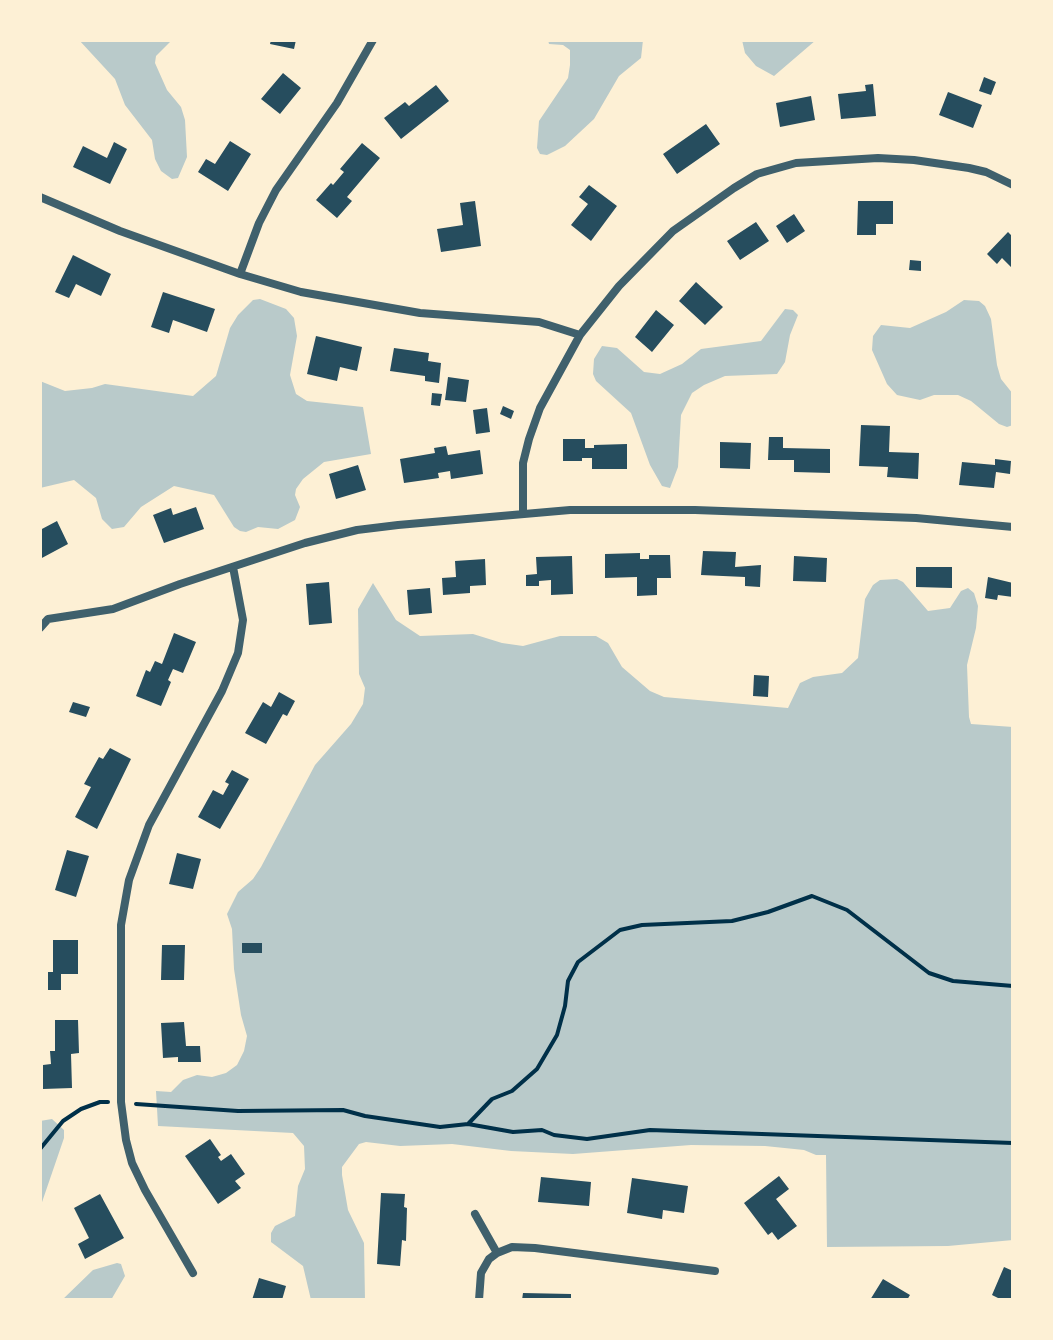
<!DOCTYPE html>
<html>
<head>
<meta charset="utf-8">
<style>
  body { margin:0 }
  #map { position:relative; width:1053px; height:1340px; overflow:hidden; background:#fdf0d5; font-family:Barlow,sans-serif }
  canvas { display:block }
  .frame { position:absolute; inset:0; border:42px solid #fdf0d5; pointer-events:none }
</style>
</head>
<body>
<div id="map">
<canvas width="1053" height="1340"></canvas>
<div class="frame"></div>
</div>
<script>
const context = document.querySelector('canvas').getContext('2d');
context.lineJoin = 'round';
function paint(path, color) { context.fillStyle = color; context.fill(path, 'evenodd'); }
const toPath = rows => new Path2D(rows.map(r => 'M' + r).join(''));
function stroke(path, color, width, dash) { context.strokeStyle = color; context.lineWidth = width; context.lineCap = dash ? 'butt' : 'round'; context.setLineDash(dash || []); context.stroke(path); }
const green = toPath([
  [79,40,172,40,156,56,155,63,167,90,181,107,185,120,187,157,178,178,172,179,161,171,155,159,152,140,125,105,115,79],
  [548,40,643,40,641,58,619,76,594,119,565,146,547,155,540,154,537,148,539,121,568,78,570,65,570,50,563,45,549,44],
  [742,40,816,40,774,76,756,66,745,53],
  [260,299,286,309,294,318,297,336,290,375,296,394,307,401,363,407,371,454,324,462,303,479,296,489,295,495,300,507,295,520,278,529,258,527,246,532,240,531,234,527,214,495,174,486,141,507,124,527,112,529,102,519,96,498,74,480,40,488,40,381,65,391,92,388,105,384,193,396,216,376,230,328,238,315,253,300],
  [964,300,979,301,985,306,991,319,997,365,1001,379,1013,394,1013,425,1007,427,999,424,971,401,958,395,934,395,920,400,897,395,887,384,872,350,873,336,881,325,910,328,946,312],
  [785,309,793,310,798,315,790,335,785,362,777,374,725,376,704,385,692,393,681,415,678,467,670,488,662,486,650,465,631,413,596,381,593,374,594,359,602,346,617,348,644,372,660,374,682,364,701,349,761,341],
  [897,579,903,582,928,611,950,608,961,591,968,588,974,593,978,606,976,628,967,665,969,717,971,724,1013,727,1013,1240,948,1246,827,1247,826,1155,816,1155,804,1150,765,1146,691,1145,573,1154,511,1151,452,1144,400,1146,366,1142,359,1144,342,1167,342,1175,348,1210,364,1243,365,1300,311,1300,303,1266,271,1242,271,1233,275,1226,295,1216,298,1186,305,1169,304,1146,293,1133,158,1126,156,1091,171,1092,183,1080,197,1075,212,1077,226,1073,237,1065,244,1051,247,1036,241,1015,234,969,232,929,227,914,238,892,253,879,261,867,315,765,351,724,363,704,365,688,359,674,358,609,373,583,396,620,420,636,473,634,502,643,523,646,560,636,596,636,608,643,622,667,650,691,664,697,788,708,800,683,813,677,842,673,858,658,865,599,873,585,880,580],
  [52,1119,64,1130,64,1138,40,1208,40,1121],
  [117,1263,121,1264,125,1276,111,1300,62,1300,93,1270]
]);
const building = toPath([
  [271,40,296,40,294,49,270,44],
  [283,73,301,88,280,114,261,99],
  [984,77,996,82,991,95,979,91],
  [873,84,876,116,841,119,838,94,866,91,865,85],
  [436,85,449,101,401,139,384,118,405,102,409,106],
  [948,92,982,105,973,128,939,115],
  [811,96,815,120,780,127,776,103],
  [706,124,720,144,677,174,663,154],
  [230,141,251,154,228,191,198,172,206,159,215,164],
  [114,142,127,149,110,184,73,167,83,146,107,158],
  [362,143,380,158,347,197,352,201,337,218,316,200,331,183,333,185,344,172,340,169],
  [589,185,617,206,591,241,571,225,588,204,579,197],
  [475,201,481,246,441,252,437,229,463,225,460,203],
  [858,201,893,201,893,224,876,224,876,235,857,235],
  [794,214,805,231,787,243,776,226],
  [756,222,769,241,740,260,727,241],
  [1008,232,1013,237,1013,269,1002,258,997,264,987,254],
  [73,255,111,274,101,296,76,284,69,298,55,292],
  [910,260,921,261,921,271,909,270],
  [696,282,723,307,705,325,679,301],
  [163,292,215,309,207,332,173,320,169,333,151,327],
  [656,310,674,325,652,352,635,337],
  [316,336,362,347,357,371,340,367,337,381,307,374],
  [394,348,429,353,428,361,441,363,439,383,425,381,425,376,390,371],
  [448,377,469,380,466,402,445,400],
  [432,393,442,394,440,406,431,405],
  [503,406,514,411,511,419,500,414],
  [487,408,490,432,476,434,473,410],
  [861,425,890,426,889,452,919,453,918,479,887,477,888,467,859,466],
  [769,437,783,437,783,448,830,449,830,473,794,472,794,460,768,460],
  [563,439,585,439,585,448,594,448,594,445,627,444,627,469,592,469,592,458,582,458,582,461,563,461],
  [720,442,751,443,750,469,720,468],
  [446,446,448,455,480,450,483,474,451,479,450,471,438,473,439,478,404,483,400,459,435,453,434,448],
  [995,459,1011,461,1010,474,996,472,994,488,959,485,962,462,995,465],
  [358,465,366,490,336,499,329,474],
  [196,507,204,529,164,543,153,515,171,508,173,515],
  [57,521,68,544,40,559,40,530],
  [703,551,736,552,735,567,761,565,760,587,745,586,745,577,701,575],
  [640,553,640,559,649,559,649,555,670,555,671,578,657,578,657,595,637,596,637,577,605,578,605,554],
  [572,556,573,594,551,595,551,580,539,581,539,586,526,586,526,575,537,574,536,557],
  [794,556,827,558,826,582,793,581],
  [485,559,486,585,470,586,470,593,443,595,442,578,456,577,455,561],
  [916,567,952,567,952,588,916,587],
  [988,577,1013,583,1013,597,998,595,997,600,985,598],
  [329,582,332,623,309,625,306,584],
  [430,588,432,613,409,615,407,590],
  [174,633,196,642,183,673,173,669,168,680,171,682,161,706,136,696,146,670,150,672,155,661,162,664],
  [754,675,769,676,768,697,753,696],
  [279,692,295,701,287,716,283,714,266,744,245,733,263,702,271,707],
  [73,702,90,707,86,717,69,712],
  [110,748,131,759,97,829,75,817,91,787,84,784,99,757,103,759],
  [232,770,249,779,220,829,198,817,213,790,223,795,229,784,225,782],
  [67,850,89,856,76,897,55,890],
  [177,853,201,859,193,889,169,884],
  [53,940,78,940,78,974,61,974,61,990,48,990,48,972,53,972],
  [242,943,262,943,262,953,242,953],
  [162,945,185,945,184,980,161,980],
  [55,1020,78,1020,79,1053,71,1054,72,1088,43,1089,43,1065,51,1064,50,1051,55,1051],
  [184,1022,186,1046,200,1046,201,1062,178,1062,178,1057,163,1058,161,1023],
  [210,1139,221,1155,218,1157,221,1161,231,1154,245,1174,235,1181,241,1188,218,1204,185,1156],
  [779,1176,789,1189,776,1199,797,1226,778,1240,772,1232,768,1235,744,1203],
  [541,1177,591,1182,589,1206,538,1202],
  [632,1178,688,1186,684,1213,663,1210,662,1219,627,1213],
  [381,1193,405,1194,404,1207,407,1208,406,1241,402,1240,400,1266,377,1264],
  [100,1194,124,1238,85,1259,78,1244,89,1238,74,1208],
  [1004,1267,1013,1271,1013,1300,1002,1300,992,1295],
  [259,1278,286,1286,282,1300,252,1300],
  [883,1279,910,1295,907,1300,870,1300],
  [523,1293,571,1294,571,1300,522,1300]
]);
const path = toPath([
  [136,1104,238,1111,343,1110,365,1116,440,1127,468,1124,513,1132,542,1130,554,1135,587,1139,650,1130,1013,1143],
  [468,1124,492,1099,512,1091,537,1069,557,1035,565,1006,568,981,578,962,620,930,642,925,732,921,768,912,812,896,847,910,929,973,953,981,1013,986],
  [40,1149,63,1121,81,1109,100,1102,108,1102]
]);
const minor = toPath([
  [40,197,120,231,240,274,301,292,420,313,539,322,580,335],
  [240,274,259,223,276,190,337,103,373,40],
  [523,513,523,463,529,439,540,408,580,335,619,286,673,231,734,188,757,174,796,163,878,158,914,160,969,168,986,172,1013,185],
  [40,628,48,619,113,609,180,584,305,543,357,530,398,525,570,510,695,510,916,518,1013,527],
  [475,1214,497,1253,489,1259,481,1273,479,1300],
  [497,1253,512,1247,535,1248,715,1271],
  [193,1273,145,1190,132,1163,126,1140,121,1102,121,925,129,880,149,825,222,691,238,653,243,620,233,567]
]);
paint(green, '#b9caca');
paint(building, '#264d5e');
stroke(path, '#003049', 4);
stroke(minor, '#3f606c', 8);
</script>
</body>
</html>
